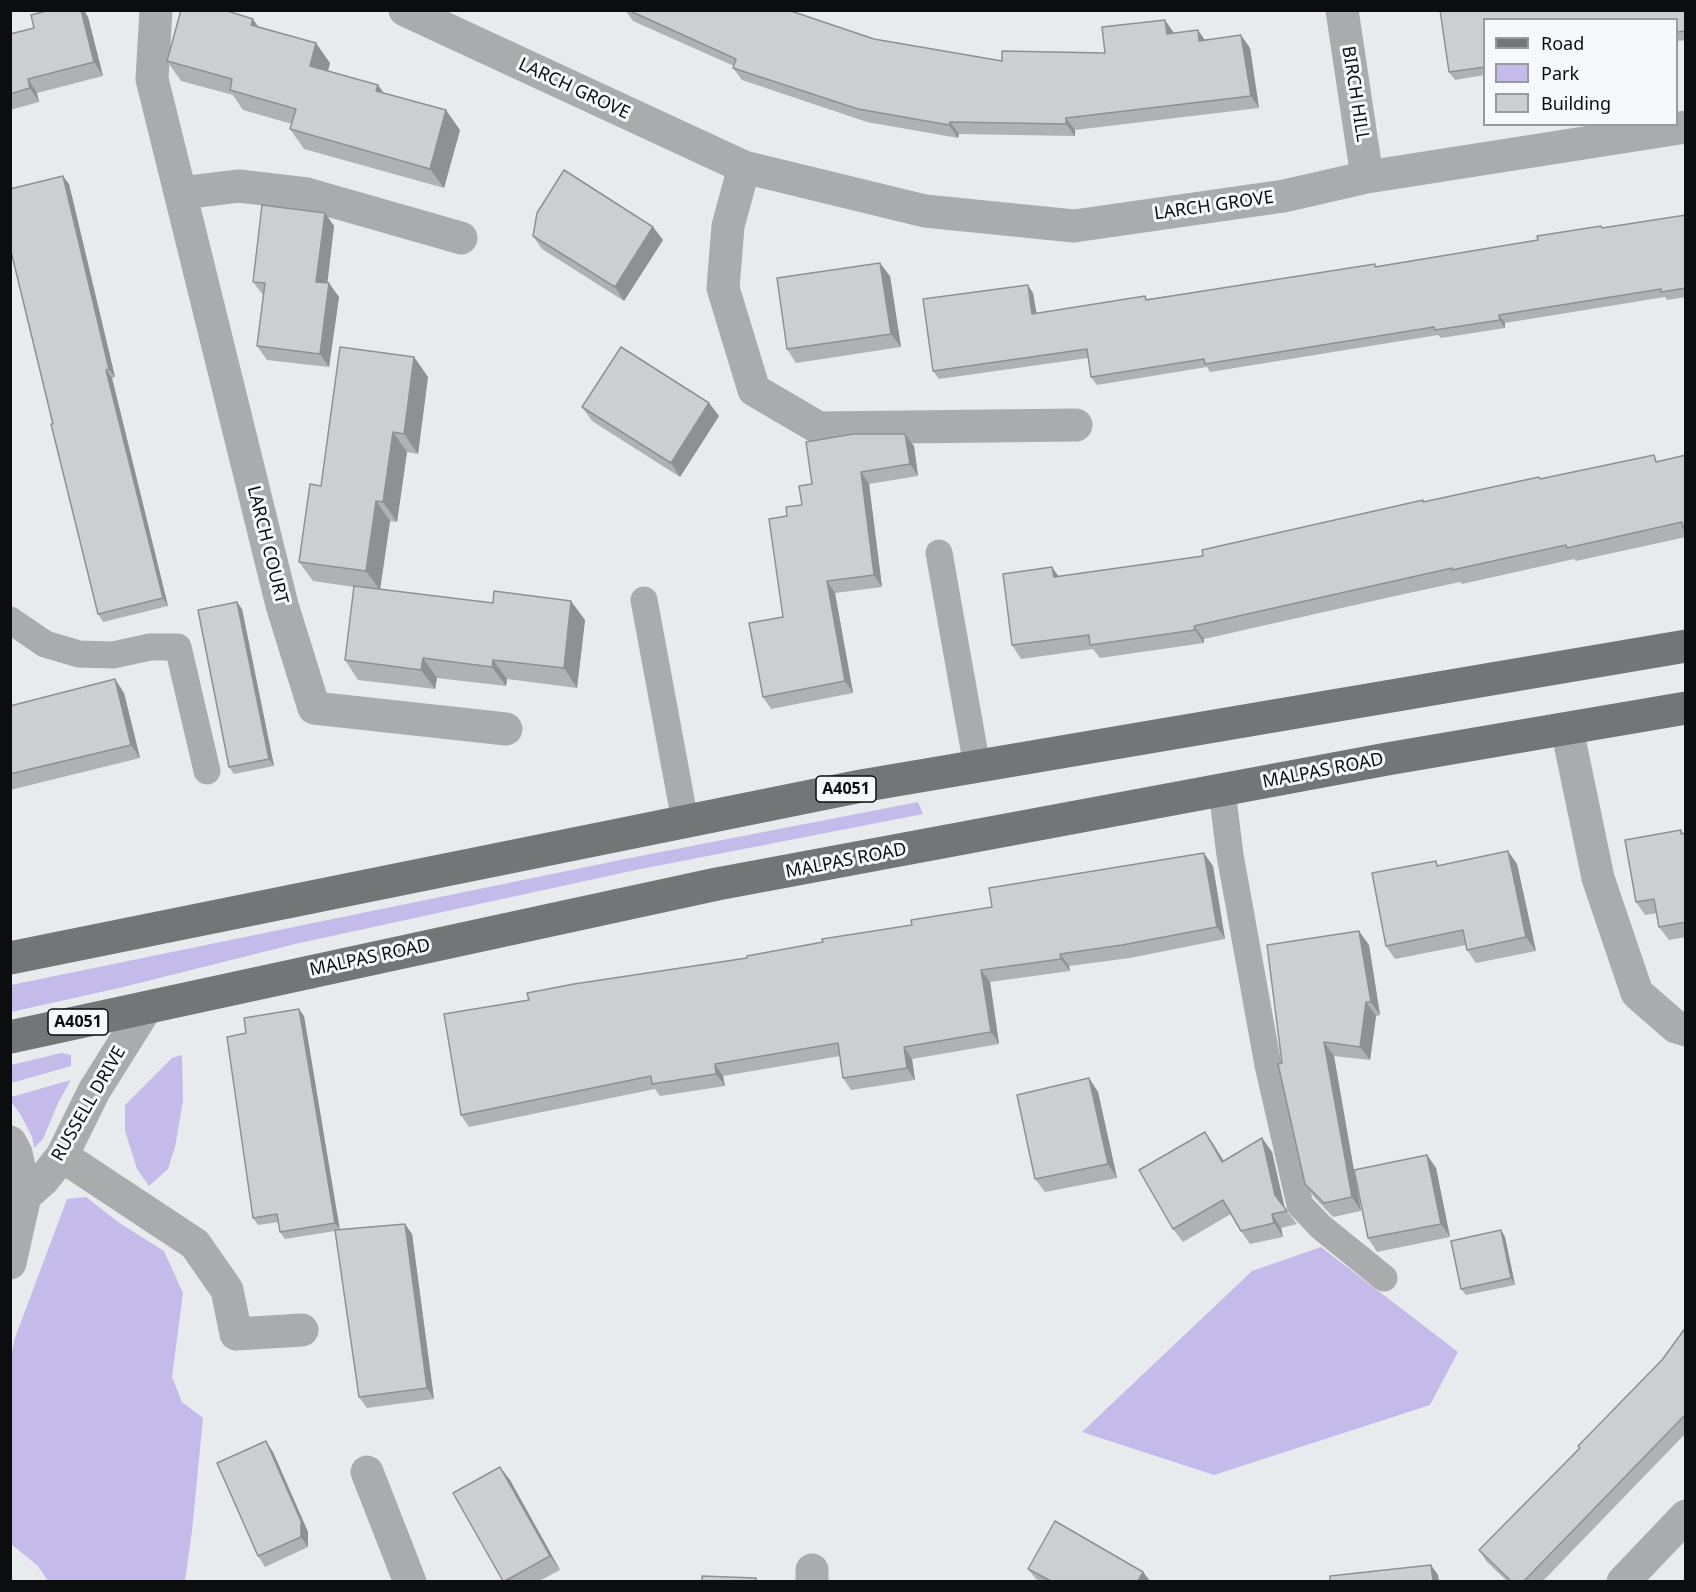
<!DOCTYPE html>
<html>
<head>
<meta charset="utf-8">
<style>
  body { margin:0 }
  #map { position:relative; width:1696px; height:1592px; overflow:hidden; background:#e8ebee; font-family:"Noto Sans",sans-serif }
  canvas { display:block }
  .frame { position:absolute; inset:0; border:12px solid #0c0d0e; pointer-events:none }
  .legend { position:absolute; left:1483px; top:18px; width:195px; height:108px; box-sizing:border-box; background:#f5f9fc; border:2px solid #989b9d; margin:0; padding:8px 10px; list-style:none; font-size:18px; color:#0c0d0e }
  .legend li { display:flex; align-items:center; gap:12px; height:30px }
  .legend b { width:30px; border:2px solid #989b9d }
</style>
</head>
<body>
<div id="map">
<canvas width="1696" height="1592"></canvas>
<div class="frame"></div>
<ul class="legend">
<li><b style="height:8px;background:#727677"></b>Road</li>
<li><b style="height:16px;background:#c4bbea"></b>Park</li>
<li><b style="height:16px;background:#ccced1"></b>Building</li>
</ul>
</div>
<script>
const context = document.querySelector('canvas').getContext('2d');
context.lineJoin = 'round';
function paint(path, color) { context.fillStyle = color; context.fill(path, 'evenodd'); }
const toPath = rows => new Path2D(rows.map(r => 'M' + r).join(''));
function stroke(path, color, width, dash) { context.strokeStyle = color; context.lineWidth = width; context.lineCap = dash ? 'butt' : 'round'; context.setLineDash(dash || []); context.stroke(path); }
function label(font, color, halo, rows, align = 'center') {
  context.font = font + ' "Noto Sans",sans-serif'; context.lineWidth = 6; context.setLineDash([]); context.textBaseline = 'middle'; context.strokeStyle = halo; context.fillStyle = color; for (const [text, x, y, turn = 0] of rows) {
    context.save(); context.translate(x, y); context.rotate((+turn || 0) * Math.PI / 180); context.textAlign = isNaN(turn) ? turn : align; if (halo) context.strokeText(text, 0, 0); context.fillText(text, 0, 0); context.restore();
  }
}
const green = toPath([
  [918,802,923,814,636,870,295,944,119,988,11,1012,11,985,635,857],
  [61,1053,71,1055,71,1066,11,1083,11,1065],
  [182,1055,183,1101,175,1147,168,1169,149,1186,137,1169,125,1131,125,1105,172,1058],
  [71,1080,59,1101,43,1139,34,1148,32,1137,21,1115,11,1102,11,1097],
  [86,1197,118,1222,164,1251,183,1293,172,1377,182,1402,203,1418,192,1531,185,1581,48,1581,38,1566,11,1544,11,1356,15,1338,67,1199],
  [1321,1247,1458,1352,1430,1405,1214,1475,1082,1432,1252,1271]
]);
const service = toPath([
  [939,553,977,766],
  [644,600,685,821],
  [10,620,45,644,79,654,113,655,150,647,178,647,207,771],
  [1222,791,1230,855,1268,1065,1300,1205,1321,1227,1384,1278]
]);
const minor = toPath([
  [156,10,152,79,282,605,314,708,506,729],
  [405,10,744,167,925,211,1074,226,1284,196,1367,177,1686,127],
  [1342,10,1367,177],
  [744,167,728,226,723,288,754,390,819,428,1076,425],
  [181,193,239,186,307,194,461,238],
  [1567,729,1598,878,1637,993,1676,1027,1686,1030],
  [10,1142,16,1153,25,1196,10,1263],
  [62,1156,195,1244,227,1290,236,1334,302,1330],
  [25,1196,43,1180,62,1156,94,1091,146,1008],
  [367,1472,410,1582],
  [812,1582,812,1570],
  [1623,1582,1686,1516]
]);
const primary = toPath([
  [10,958,861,786,1686,646],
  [10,1037,717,884,1387,759,1686,708]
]);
const wall = toPath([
  [625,10,788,10,874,39,1002,61,1105,53,1174,33,1205,40,1250,48,1259,108,1075,130,1075,136,959,134,958,138,867,122,742,80,733,68,734,66,633,21],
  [1440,10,1686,10,1686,40,1677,41,1677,20,1485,20,1485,75,1455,80,1449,72],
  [88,17,103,76,37,93,39,102,10,110,10,34],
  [258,27,330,63,328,71,383,93,460,130,444,188,304,149,290,129,292,124,243,110,233,95,181,81,167,61],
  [69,184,115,377,112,378,168,606,103,622,98,614,53,424],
  [325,213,334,226,327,283,339,297,329,367,267,360,257,346,263,295,253,282],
  [1686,215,1686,297,1667,300,1665,297,1505,323,1505,328,1441,338,1438,335,1210,372,1207,367,1097,385,1091,377,1088,358,939,379,933,371,1033,293,1036,313,1145,296,1147,299,1377,266,1538,240,1601,226,1603,228],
  [653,227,663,240,624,301,542,249,533,236],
  [890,276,901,347,796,363,787,349],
  [414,357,428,377,418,454,407,452,397,522,390,521,380,589,585,620,577,688,507,679,506,686,437,678,435,689,358,680,345,660,354,587,313,581,299,562,321,486],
  [709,403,719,416,680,477,592,421,582,407],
  [914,446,918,476,869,484,882,587,835,593,853,693,771,709,763,697,783,617,787,516,802,505,812,484],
  [1686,455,1686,537,1576,561,1574,559,1462,584,1460,582,1395,596,1204,639,1204,643,1100,658,1093,649,1021,659,1012,645,1059,576,1203,556,1424,502,1541,479,1658,461],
  [242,609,274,766,234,774,229,767],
  [115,679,124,693,140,758,10,790,10,706],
  [1681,830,1683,833,1686,833,1686,937,1669,940,1659,927,1657,913,1645,915,1636,902],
  [1517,864,1536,951,1476,963,1467,950,1466,945,1395,959,1386,946,1440,866],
  [1213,866,1225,939,1130,958,1069,966,1070,971,990,982,999,1044,912,1059,915,1080,851,1090,843,1078,840,1056,723,1076,725,1086,660,1096,655,1089,469,1127,461,1115,529,1000,912,925,992,907],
  [1369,945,1380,1015,1376,1016,1370,1060,1334,1056,1361,1211,1333,1217,1314,1197,1305,1184,1282,1063],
  [304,1016,339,1229,412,1234,434,1399,367,1408,359,1397,335,1231,285,1239,280,1232,279,1222,258,1225,253,1218,246,1033],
  [1089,1078,1098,1092,1117,1178,1045,1192,1035,1179],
  [1205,1132,1224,1161,1262,1138,1272,1152,1284,1207,1297,1224,1281,1228,1283,1237,1250,1244,1241,1231,1231,1214,1183,1242,1173,1229],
  [1427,1155,1436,1168,1450,1237,1377,1252,1368,1238],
  [1501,1230,1505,1237,1515,1285,1466,1295,1461,1289],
  [1686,1327,1686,1433,1543,1581,1507,1581,1487,1562,1479,1550,1579,1448,1662,1360],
  [273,1452,308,1532,308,1547,265,1567,258,1556],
  [500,1467,510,1480,560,1570,539,1581,503,1581],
  [1028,1569,1143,1572,1150,1581,1040,1581,1036,1579]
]);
const shadedWall = toPath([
  [81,10,84,10,88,17,103,76,94,62],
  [253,19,266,38,251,25],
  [1165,20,1174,33,1167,34],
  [1198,30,1207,43,1199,41],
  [1241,35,1250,48,1259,108,1251,96],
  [316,43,330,63,324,86,310,66],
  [28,79,37,93,39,102,30,88],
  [378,85,392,104,376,91],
  [446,110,460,130,444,188,430,169],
  [1066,118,1075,130,1075,136,1066,124],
  [950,122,959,134,958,138,949,125],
  [63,176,69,184,115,377,109,369],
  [325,213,334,226,326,295,316,282],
  [653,227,663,240,624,301,615,287],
  [880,263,890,276,901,347,891,334],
  [329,283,339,297,329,367,320,354],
  [1028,285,1033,293,1038,322,1032,314],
  [1499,315,1505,323,1505,328,1500,320],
  [414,357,428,377,418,454,404,434],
  [106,370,112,378,168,606,163,598],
  [709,403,719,416,680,477,671,463],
  [393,432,407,452,397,522,383,502],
  [905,434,914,446,918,476,910,464],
  [861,472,869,484,882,587,874,575],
  [376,501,390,521,380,590,366,571],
  [1052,567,1062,581,1054,577],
  [827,581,835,593,853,693,845,681],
  [571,601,585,620,577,688,564,668],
  [237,602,242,609,274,766,269,759],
  [1194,626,1204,639,1204,643,1195,630],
  [423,658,437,678,435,689,421,670],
  [493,660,507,679,506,686,492,667],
  [115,679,124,693,140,758,131,745],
  [1508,851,1517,864,1536,951,1526,937],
  [1204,853,1213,866,1225,939,1217,927],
  [1359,931,1369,945,1380,1015,1371,1002],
  [1060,954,1069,966,1070,971,1061,959],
  [981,970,990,982,999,1044,991,1032],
  [1366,1002,1376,1016,1370,1060,1360,1047],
  [299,1009,304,1016,340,1230,335,1223],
  [1324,1042,1334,1056,1361,1211,1352,1197],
  [904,1047,912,1059,915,1080,907,1068],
  [715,1064,723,1076,725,1086,716,1074],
  [1089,1078,1098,1092,1117,1178,1108,1164],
  [1205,1132,1214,1145,1232,1175,1222,1162],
  [1262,1138,1272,1152,1285,1209,1275,1195],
  [1427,1155,1436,1168,1450,1237,1441,1224],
  [1272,1214,1281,1228,1283,1237,1274,1223],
  [405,1224,412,1234,434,1399,427,1388],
  [1501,1230,1505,1237,1515,1285,1511,1278],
  [266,1441,273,1452,308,1532,308,1547,301,1537],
  [500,1467,510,1480,560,1570,550,1556],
  [1431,1565,1438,1575,1439,1581,1433,1581],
  [1143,1572,1150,1581,1138,1581]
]);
const building = toPath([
  [50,10,81,10,94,62,28,79,30,88,10,94,10,34,34,28,31,15,50,10],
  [181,10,224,10,253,19,251,25,316,43,310,66,378,85,376,91,446,110,430,169,290,129,296,109,230,90,232,79,167,61,181,10],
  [628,10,788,10,874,39,1002,61,1002,51,1105,53,1102,27,1165,20,1167,34,1198,30,1199,41,1241,35,1251,96,1066,118,1066,124,950,122,949,125,858,109,733,68,736,59,628,10],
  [1440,10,1686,10,1686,31,1677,32,1677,20,1485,20,1485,67,1449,72,1440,10],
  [564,170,653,227,615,287,533,236,537,213,564,170],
  [63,176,109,369,106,370,163,598,98,614,51,424,53,424,10,247,10,189,63,176],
  [262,205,325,213,316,282,329,283,320,354,257,346,265,283,253,282,262,205],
  [1686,215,1686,288,1661,292,1661,289,1499,315,1500,320,1435,330,1434,327,1205,364,1204,359,1091,377,1087,349,933,371,923,299,1028,285,1032,314,1145,296,1146,300,1375,264,1375,267,1538,240,1537,236,1601,226,1602,228,1686,215],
  [880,263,891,334,787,349,777,278,880,263],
  [340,347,414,357,404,434,393,432,383,502,376,501,366,571,299,562,310,484,321,486,340,347],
  [621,347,709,403,671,463,582,407,621,347],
  [853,434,905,434,910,464,861,472,874,575,827,581,845,681,763,697,749,623,783,617,769,519,787,516,786,507,802,505,799,486,812,484,806,442,853,434],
  [1654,455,1656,462,1686,455,1686,530,1684,530,1682,522,1567,548,1566,545,1452,570,1452,568,1194,626,1195,630,1090,645,1089,635,1012,645,1003,574,1052,567,1054,577,1203,556,1202,550,1423,500,1423,502,1539,477,1540,479,1654,455],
  [354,586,493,603,494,591,571,601,564,668,493,660,492,667,423,658,421,670,345,660,354,586],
  [237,602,269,759,229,767,198,610,237,602],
  [115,679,131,745,10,774,10,706,115,679],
  [1681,830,1681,834,1686,833,1686,922,1659,927,1654,899,1636,902,1625,840,1681,830],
  [1508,851,1526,937,1467,950,1463,930,1386,946,1372,873,1436,861,1437,866,1508,851],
  [1204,853,1217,927,1122,945,1060,954,1061,959,981,970,991,1032,904,1047,907,1068,843,1078,838,1043,715,1064,716,1074,652,1084,651,1076,461,1115,444,1014,529,1000,527,993,574,984,747,958,747,956,823,942,822,939,912,925,911,920,992,907,989,888,1204,853],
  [1359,931,1371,1002,1366,1002,1360,1047,1324,1042,1352,1197,1324,1203,1305,1184,1278,1064,1282,1063,1267,945,1359,931],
  [299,1009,335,1223,280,1232,277,1214,253,1218,227,1037,246,1033,244,1018,299,1009],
  [1089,1078,1108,1164,1035,1179,1017,1095,1089,1078],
  [1205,1132,1222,1162,1262,1138,1275,1195,1287,1211,1272,1214,1274,1223,1241,1231,1223,1200,1173,1229,1139,1170,1205,1132],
  [1427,1155,1441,1224,1368,1238,1354,1170,1427,1155],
  [405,1224,427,1388,359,1397,335,1230,405,1224],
  [1501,1230,1511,1278,1461,1289,1451,1241,1501,1230],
  [1686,1327,1686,1414,1524,1581,1511,1581,1479,1550,1580,1448,1578,1446,1662,1360,1686,1327],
  [266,1441,301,1521,301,1537,258,1556,217,1463,266,1441],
  [500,1467,550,1556,505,1581,503,1581,453,1493,500,1467],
  [1055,1521,1143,1572,1138,1581,1051,1581,1028,1569,1055,1521],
  [1431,1565,1433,1581,1330,1581,1330,1576,1431,1565],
  [702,1576,756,1578,756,1581,702,1581,702,1576]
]);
const shields = [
  [846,789,60],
  [78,1022,60]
];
const shieldNames = [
  ["A4051",846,789],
  ["A4051",78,1022]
];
const streetNames = [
  ["LARCH GROVE",574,89,25],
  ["BIRCH HILL",1355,94,81],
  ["LARCH GROVE",1214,206,-8],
  ["LARCH COURT",267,545,76],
  ["MALPAS ROAD",1323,771,-11],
  ["MALPAS ROAD",846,861,-11],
  ["MALPAS ROAD",370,958,-12],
  ["RUSSELL DRIVE",89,1104,-60]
];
paint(green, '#c4bbea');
stroke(service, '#a9abac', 27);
stroke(minor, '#a9abac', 33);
stroke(primary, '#727677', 33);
paint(wall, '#afb1b4');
paint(shadedWall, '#8f9092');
paint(building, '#ccced1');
stroke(building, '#8f9092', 1.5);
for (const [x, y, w] of shields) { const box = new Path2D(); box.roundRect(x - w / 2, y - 13, w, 26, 4.5); context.fillStyle = '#f5f9fc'; context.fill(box); stroke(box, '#0c0d0e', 1.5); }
label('bold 16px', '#0c0d0e', null, shieldNames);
label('18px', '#0c0d0e', '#f5f9fc', streetNames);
</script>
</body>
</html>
